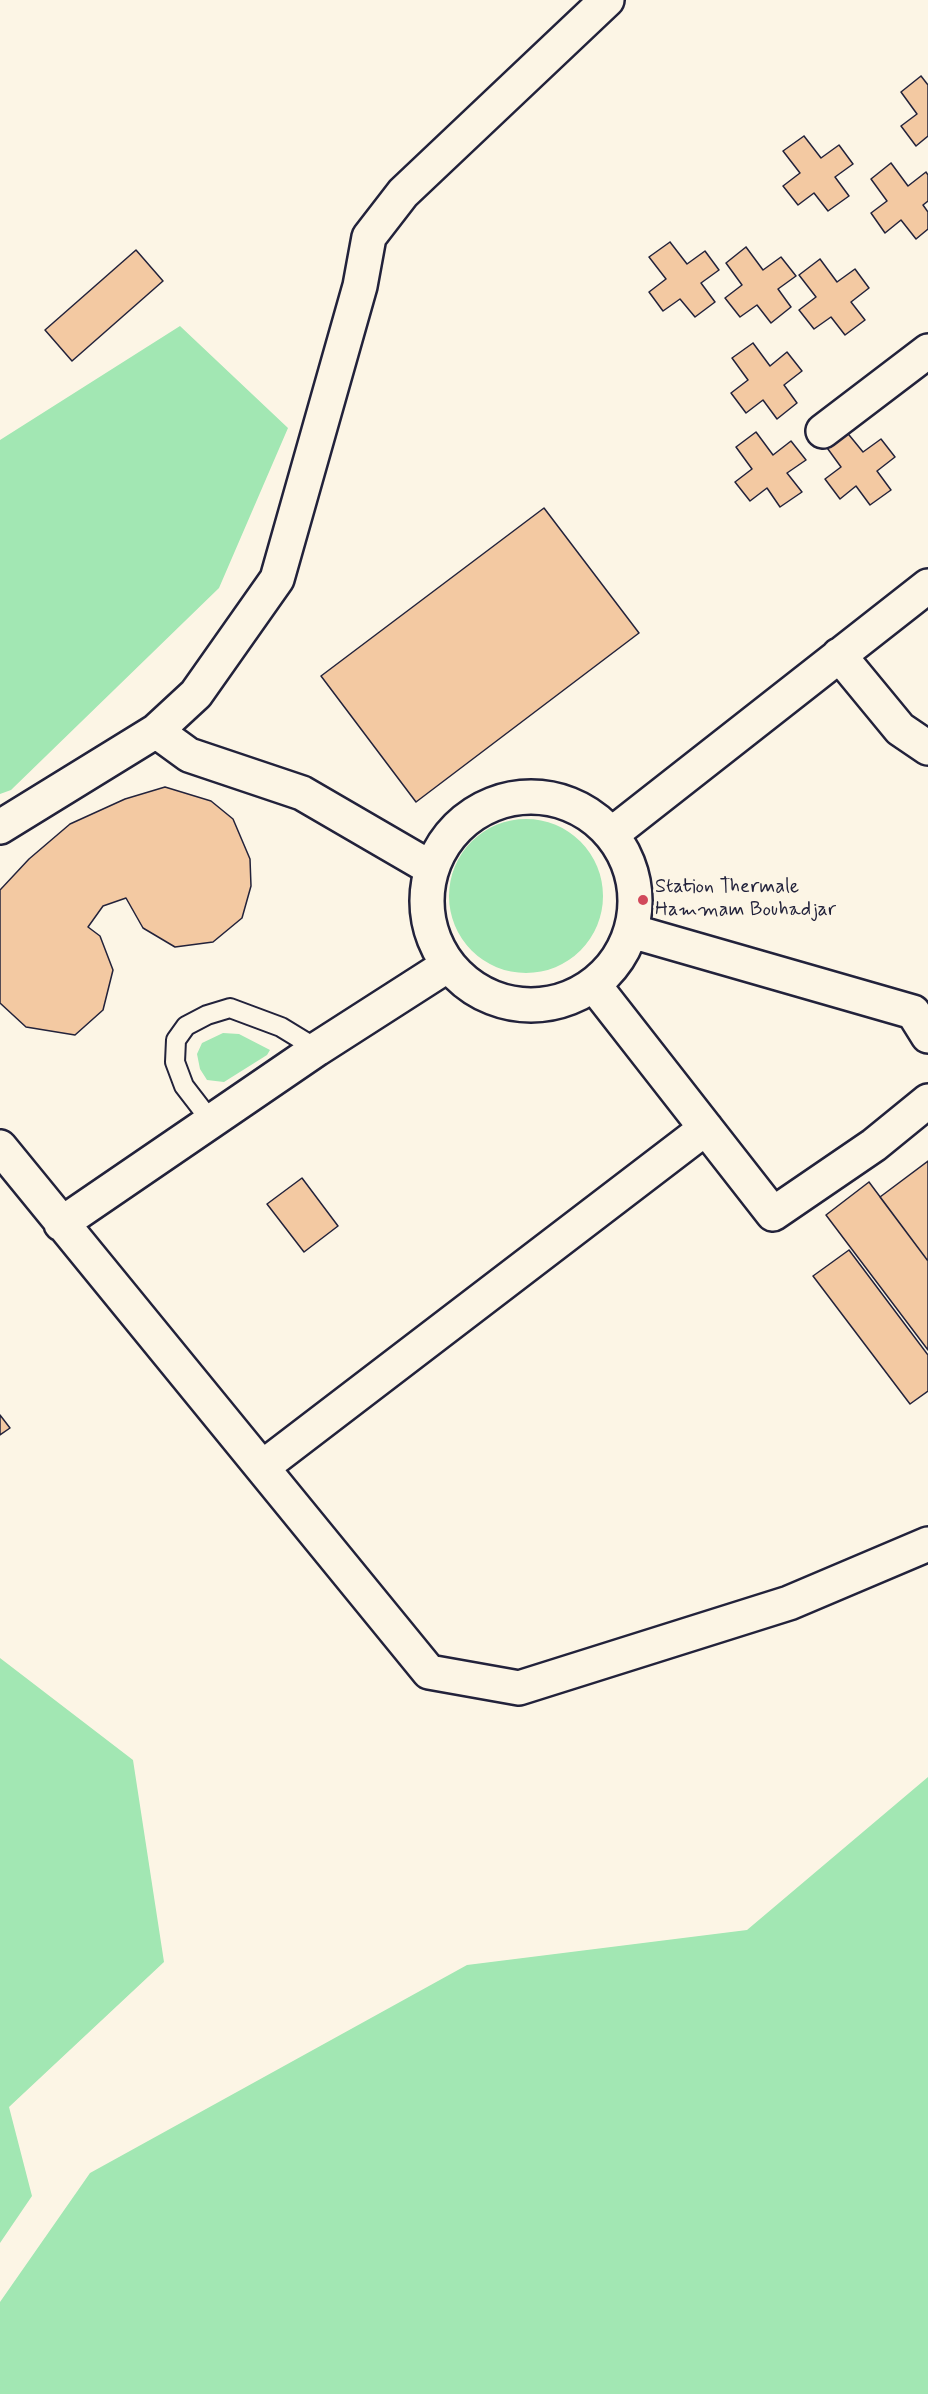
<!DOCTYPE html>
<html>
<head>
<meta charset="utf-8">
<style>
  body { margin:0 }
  canvas { display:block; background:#fcf5e5 }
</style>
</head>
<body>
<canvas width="928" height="2394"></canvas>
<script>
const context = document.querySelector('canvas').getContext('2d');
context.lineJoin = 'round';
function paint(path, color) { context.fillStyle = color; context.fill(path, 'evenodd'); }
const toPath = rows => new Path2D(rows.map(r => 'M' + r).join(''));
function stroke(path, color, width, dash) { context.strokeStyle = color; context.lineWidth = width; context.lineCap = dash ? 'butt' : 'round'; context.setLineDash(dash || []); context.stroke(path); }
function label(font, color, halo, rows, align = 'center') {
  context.font = font + ' Mynerve,sans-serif'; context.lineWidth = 6; context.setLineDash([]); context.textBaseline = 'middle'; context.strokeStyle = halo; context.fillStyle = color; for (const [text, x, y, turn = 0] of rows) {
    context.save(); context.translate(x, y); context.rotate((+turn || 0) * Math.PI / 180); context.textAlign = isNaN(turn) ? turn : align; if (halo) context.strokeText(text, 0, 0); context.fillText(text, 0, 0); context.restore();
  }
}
const green = toPath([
  [180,326,288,428,219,588,11,790,0,794,0,440],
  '449 896a77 77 0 1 1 154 0a77 77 0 1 1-154 0Z',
  [223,1033,239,1034,270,1050,267,1055,224,1082,207,1080,200,1069,197,1054,202,1043],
  [0,1658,133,1760,164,1962,9,2107,32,2196,0,2243],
  [928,1777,928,2394,0,2394,0,2302,90,2173,467,1965,747,1930]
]);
const building = toPath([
  [921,76,928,85,928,136,916,146,901,126,917,114,901,92,921,76],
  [804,136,821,158,839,145,853,164,835,177,849,196,828,211,814,193,798,205,783,186,800,173,783,151,804,136],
  [891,163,908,186,926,172,928,175,928,201,923,205,928,212,928,229,916,239,901,220,885,233,871,213,887,201,871,179,891,163],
  [670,242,687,264,705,251,719,270,701,283,715,302,695,317,680,299,663,311,649,292,666,279,649,257,670,242],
  [746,247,763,270,781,257,796,276,778,289,791,307,771,323,757,305,740,317,725,298,742,285,726,263,746,247],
  [136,250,163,281,72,361,45,330,136,250],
  [820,259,837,282,855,269,869,288,851,302,865,320,845,335,831,317,814,329,799,310,816,297,799,275,820,259],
  [753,343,770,366,787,352,802,371,784,385,797,403,777,419,763,400,746,413,731,393,748,380,732,358,753,343],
  [845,430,863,452,881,439,895,457,877,471,891,490,870,505,856,486,840,499,825,479,841,467,825,445,845,430],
  [756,432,773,455,791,441,806,460,787,473,802,492,780,507,767,488,750,501,735,482,752,469,736,447,756,432],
  [544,508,639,633,416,802,321,676,544,508],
  [165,787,211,801,233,819,250,859,251,886,242,918,213,942,175,947,143,928,126,898,103,906,88,927,100,936,113,970,103,1010,75,1035,26,1027,0,1003,0,890,29,859,70,824,125,799,165,787],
  [928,1161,928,1261,880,1197,928,1161],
  [302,1178,338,1226,304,1252,267,1204,302,1178],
  [869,1182,928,1261,928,1350,826,1215,869,1182],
  [849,1250,928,1355,928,1391,910,1404,813,1276,849,1250],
  [0,1415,10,1428,0,1435,0,1415]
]);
const service = toPath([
  [211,1121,184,1086,175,1062,176,1040,186,1026,207,1015,230,1008,281,1027,317,1049]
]);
const minor = toPath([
  [823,431,928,351],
  [839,655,900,729,928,748],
  [156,731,189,755,302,793,431,868],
  '427 901a104 104 0 1 1 208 0a104 104 0 1 1-208 0Z',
  [0,827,156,731,196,694,277,579,360,286,369,237,403,193,607,0],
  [612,834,928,586],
  [631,931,913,1012,928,1036],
  [594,985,773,1214,874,1145,928,1101],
  [0,1147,429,1672,519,1688,789,1603,928,1544],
  [61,1224,317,1049,448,965],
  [264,1466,706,1128]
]);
const markers = [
  [643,900,6,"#d1495b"]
];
const poiNames = [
  ["Station Thermale",655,888],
  ["Hammam Bouhadjar",655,911]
];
paint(green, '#a2e7b3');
paint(building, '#f3c9a2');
stroke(building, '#22223b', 1.5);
stroke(service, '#22223b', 22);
stroke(minor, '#22223b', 38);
stroke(service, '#fcf5e5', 18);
stroke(minor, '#fcf5e5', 33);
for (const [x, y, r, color] of markers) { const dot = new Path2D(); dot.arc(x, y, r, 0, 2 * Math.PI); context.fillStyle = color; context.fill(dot); stroke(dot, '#fcf5e5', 2); }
label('20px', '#22223b', '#fcf5e5', poiNames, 'left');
</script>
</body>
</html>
